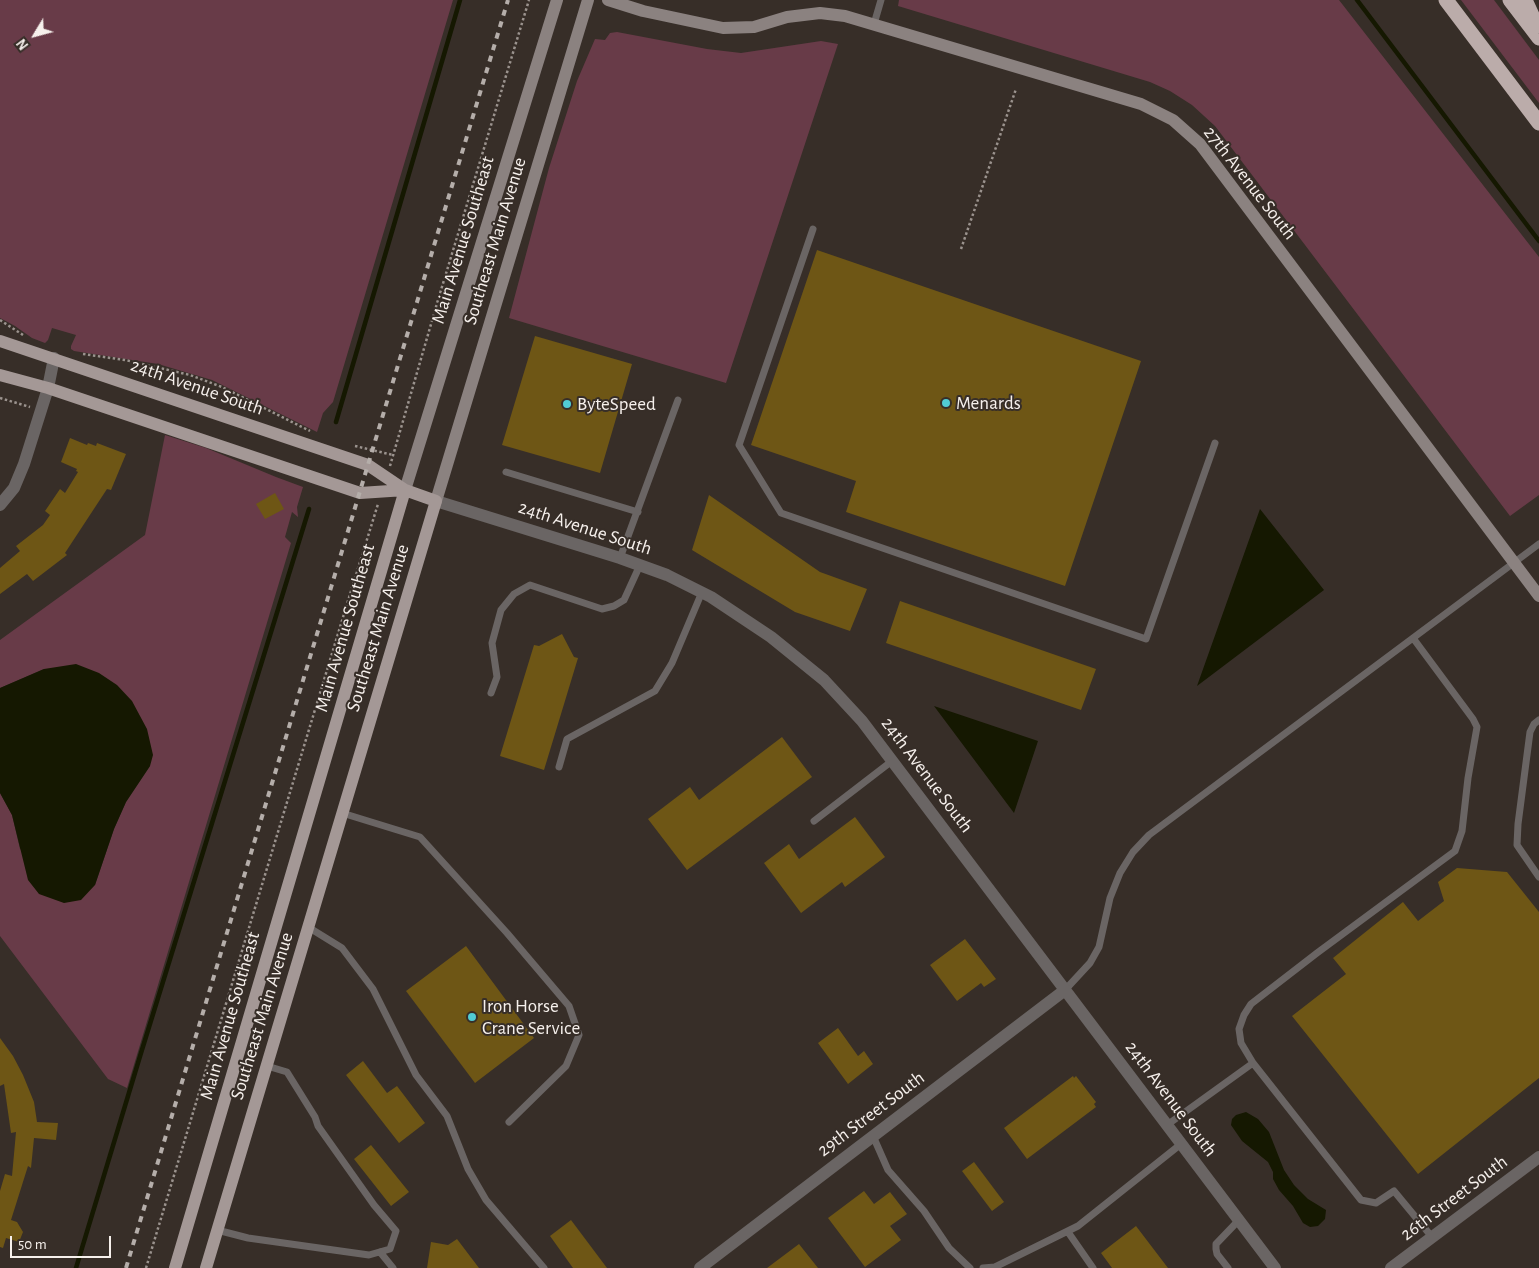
<!DOCTYPE html>
<html>
<head>
<meta charset="utf-8">
<style>
  body { margin:0 }
  #map { position:relative; width:1539px; height:1268px; overflow:hidden; background:#372e28; font-family:"Alegreya Sans",sans-serif }
  canvas { display:block }
  .north { position:absolute; left:10px; top:10px; width:50px; height:50px; -webkit-text-stroke:4px #372e28; paint-order:stroke; rotate:233deg; font-size:14px; font-weight:700; line-height:20px; text-align:center; color:#f6f0ec }
  .north::after { content:''; display:block; margin:auto; width:18px; height:22px; background:#f6f0ec; clip-path:polygon(50% 0,100% 100%,50% 72%,0 100%) }
  .scale { position:absolute; left:10px; top:1236px; width:101px; height:22px; box-sizing:border-box; border:2px solid #f6f0ec; border-top:0; padding-left:6px; font-size:15px; line-height:18px; white-space:nowrap; color:#f6f0ec; -webkit-text-stroke:4px #372e28; paint-order:stroke }
</style>
</head>
<body>
<div id="map">
<canvas width="1539" height="1268"></canvas>
<div class="north">N</div>
<div class="scale">50 m</div>
</div>
<script>
const context = document.querySelector('canvas').getContext('2d');
context.lineJoin = 'round';
function paint(path, color) { context.fillStyle = color; context.fill(path, 'evenodd'); }
const toPath = rows => new Path2D(rows.map(r => 'M' + r).join(''));
function stroke(path, color, width, dash) { context.strokeStyle = color; context.lineWidth = width; context.lineCap = dash ? 'butt' : 'round'; context.setLineDash(dash || []); context.stroke(path); }
function label(font, color, halo, rows, align = 'center') {
  context.font = font + ' "Alegreya Sans",sans-serif'; context.lineWidth = 4; context.setLineDash([]); context.textBaseline = 'middle'; context.strokeStyle = halo; context.fillStyle = color; for (const [text, x, y, turn = 0] of rows) {
    context.save(); context.translate(x, y); context.rotate((+turn || 0) * Math.PI / 180); context.textAlign = isNaN(turn) ? turn : align; if (halo) context.strokeText(text, 0, 0); context.fillText(text, 0, 0); context.restore();
  }
}
const green = toPath([
  [0,0,453,0,333,402,323,413,317,432,212,380,158,364,74,351,71,349,71,346,76,335,52,328,48,340,45,343,32,338,15,326,0,318],
  [899,0,1339,0,1539,257,1539,495,1510,516,1215,126,1192,105,1170,91,1150,82,898,6],
  [1461,0,1494,0,1539,60,1539,103],
  [617,32,707,49,741,53,821,41,838,44,726,383,509,318,549,168,577,81,595,39,605,40,610,33],
  [165,435,206,448,276,477,303,487,297,507,298,517,292,512,285,537,291,543,127,1088,108,1079,0,936,0,793,12,815,20,849,95,885,114,829,126,802,150,766,44,669,0,688,0,640,145,535]
]);
const water = toPath([
  [1260,509,1324,590,1197,686],
  [76,664,99,673,117,685,132,701,147,729,153,755,150,766,126,802,114,829,95,885,81,900,64,903,39,894,28,880,12,815,0,793,0,688,44,669],
  [934,706,1038,741,1014,813],
  [1246,1112,1258,1119,1269,1132,1284,1170,1294,1185,1308,1199,1326,1210,1325,1219,1318,1226,1310,1227,1303,1223,1293,1206,1279,1190,1273,1179,1273,1172,1268,1162,1242,1141,1231,1125,1232,1119,1236,1115]
]);
const stream = toPath([
  [1357,0,1539,241],
  [336,422,460,0],
  [76,1268,141,1053,309,509]
]);
const building = toPath([
  [817,250,1141,361,1065,586,846,512,856,481,751,445],
  [535,336,632,364,600,473,502,445],
  [70,438,87,445,88,443,96,446,97,443,126,454,111,490,107,489,65,553,67,555,33,581,27,574,0,594,0,568,20,551,16,546,43,525,50,515,45,511,60,489,65,493,78,472,76,471,77,469,61,462],
  [275,493,284,509,265,519,256,504],
  [709,495,820,572,867,589,850,631,795,612,692,550],
  [900,601,1096,669,1081,710,886,643],
  [562,634,574,657,578,658,544,770,500,756,534,645,539,646],
  [782,737,812,777,687,870,648,819,690,787,699,800],
  [855,817,885,857,845,887,842,882,801,913,764,863,789,844,799,859],
  [1457,868,1507,872,1539,912,1539,1078,1418,1174,1292,1016,1346,974,1333,958,1403,902,1418,921,1444,901,1438,882],
  [965,939,996,979,984,987,981,983,957,1001,930,965],
  [466,946,534,1038,475,1083,406,991],
  [838,1028,858,1056,864,1051,873,1064,848,1084,818,1043],
  [0,1038,13,1056,23,1075,34,1102,37,1122,58,1123,56,1140,34,1138,31,1168,28,1166,11,1220,17,1222,23,1232,19,1242,6,1238,3,1248,0,1247,0,1191,5,1174,12,1176,16,1132,11,1133,4,1084,0,1086],
  [363,1061,387,1093,397,1086,425,1123,399,1143,346,1075],
  [1073,1076,1074,1078,1076,1076,1096,1102,1094,1104,1096,1107,1027,1159,1004,1128],
  [371,1145,409,1192,391,1206,354,1159],
  [974,1162,1004,1202,992,1211,962,1171],
  [864,1191,874,1204,890,1192,907,1214,890,1226,901,1240,865,1267,828,1218],
  [571,1220,607,1268,573,1268,550,1236],
  [1136,1226,1168,1268,1112,1268,1101,1253],
  [457,1239,479,1268,427,1268,431,1242,448,1245],
  [799,1244,818,1268,767,1268]
]);
const path = toPath([
  [961,249,1016,89],
  [0,320,23,335],
  [83,354,125,360,190,375,222,387,310,431],
  [0,398,30,407],
  [355,446,393,455],
  [390,466,438,300,529,0],
  [146,1268,347,604,378,504]
]);
const lane = toPath([
  [874,24,881,0],
  [813,229,739,445,781,513,1146,639,1215,443],
  [506,472,638,512],
  [620,558,678,400],
  [491,693,497,677,492,643,501,610,514,594,530,585,602,609,614,606,624,600,640,565],
  [1539,720,1534,724,1530,732,1518,824,1517,845,1539,877],
  [559,767,567,739,655,691,672,663,702,592],
  [342,813,420,837,507,933,569,1006,579,1035,566,1066,509,1122],
  [814,821,892,761],
  [308,927,342,948,373,989,416,1075,447,1116,468,1169,486,1200,544,1268],
  [1065,990,1090,963,1099,947,1110,898,1120,873,1133,852,1149,835,1539,544],
  [1253,1063,1241,1043,1239,1029,1244,1015,1251,1004,1317,953,1455,851,1462,831,1468,778,1477,727,1473,719,1413,638],
  [1167,1125,1253,1063,1361,1200,1376,1203,1394,1191,1432,1237],
  [873,1136,888,1170,924,1211,949,1248,970,1268],
  [217,1230,248,1238,369,1255,390,1249,396,1231,374,1205,318,1126,315,1117,287,1072,267,1066],
  [1068,1232,1093,1268],
  [380,1252,393,1268],
  [983,1268,995,1267,1078,1226,1181,1144],
  [1228,1268,1217,1254,1216,1249,1216,1244,1239,1220]
]);
const street = toPath([
  [436,501,620,558,667,575,711,597,771,637,824,680,862,721,1275,1268],
  [0,505,14,488,24,464,48,388,54,358],
  [700,1268,1065,990],
  [1391,1268,1539,1157]
]);
const secondary = toPath([
  [608,0,643,11,723,28,754,27,787,17,820,13,845,16,1141,104,1173,120,1200,144,1539,596],
  [405,490,557,0],
  [436,501,588,0]
]);
const primary = toPath([
  [0,341,368,465,405,490,436,501,206,1268],
  [0,375,48,388,360,493,405,490],
  [175,1268,405,490]
]);
const highway = toPath([
  [1446,0,1539,123],
  [1510,0,1539,38],
  [1525,0,1537,26]
]);
const rail = toPath([
  [126,1268,508,0]
]);
const markers = [
  [946,403,5,"#51ccd4"],
  [567,404,5,"#51ccd4"],
  [472,1017,5,"#51ccd4"]
];
const streetNames = [
  ["27th Avenue South",1250,183,52],
  ["Main Avenue Southeast",463,240,-73],
  ["Southeast Main Avenue",495,241,-73],
  ["24th Avenue South",197,387,19],
  ["24th Avenue South",585,528,18],
  ["Main Avenue Southeast",345,628,-74],
  ["Southeast Main Avenue",378,628,-73],
  ["24th Avenue South",927,775,53],
  ["Main Avenue Southeast",230,1016,-74],
  ["Southeast Main Avenue",262,1016,-73],
  ["24th Avenue South",1171,1099,53],
  ["29th Street South",871,1114,-37],
  ["26th Street South",1454,1198,-37]
];
const poiNames = [
  ["Menards",956,403],
  ["ByteSpeed",577,404],
  ["Iron Horse",482,1006],
  ["Crane Service",482,1028]
];
paint(green, '#683b48');
paint(water, '#151801');
stroke(stream, '#151801', 4.5);
paint(building, '#6e5615');
stroke(path, '#9b938e', 2.5, [2.5, 2.5]);
stroke(lane, '#6a6564', 7);
stroke(street, '#6a6564', 12);
stroke(secondary, '#8b8280', 12);
stroke(primary, '#a49896', 12);
stroke(highway, '#bbacaa', 15);
stroke(rail, '#b5aeaa', 4, [6, 6]);
for (const [x, y, r, color] of markers) { const dot = new Path2D(); dot.arc(x, y, r, 0, 2 * Math.PI); context.fillStyle = color; context.fill(dot); stroke(dot, '#372e28', 2); }
label('19px', '#f6f0ec', '#372e28', streetNames);
label('19px', '#f6f0ec', '#372e28', poiNames, 'left');
</script>
</body>
</html>
